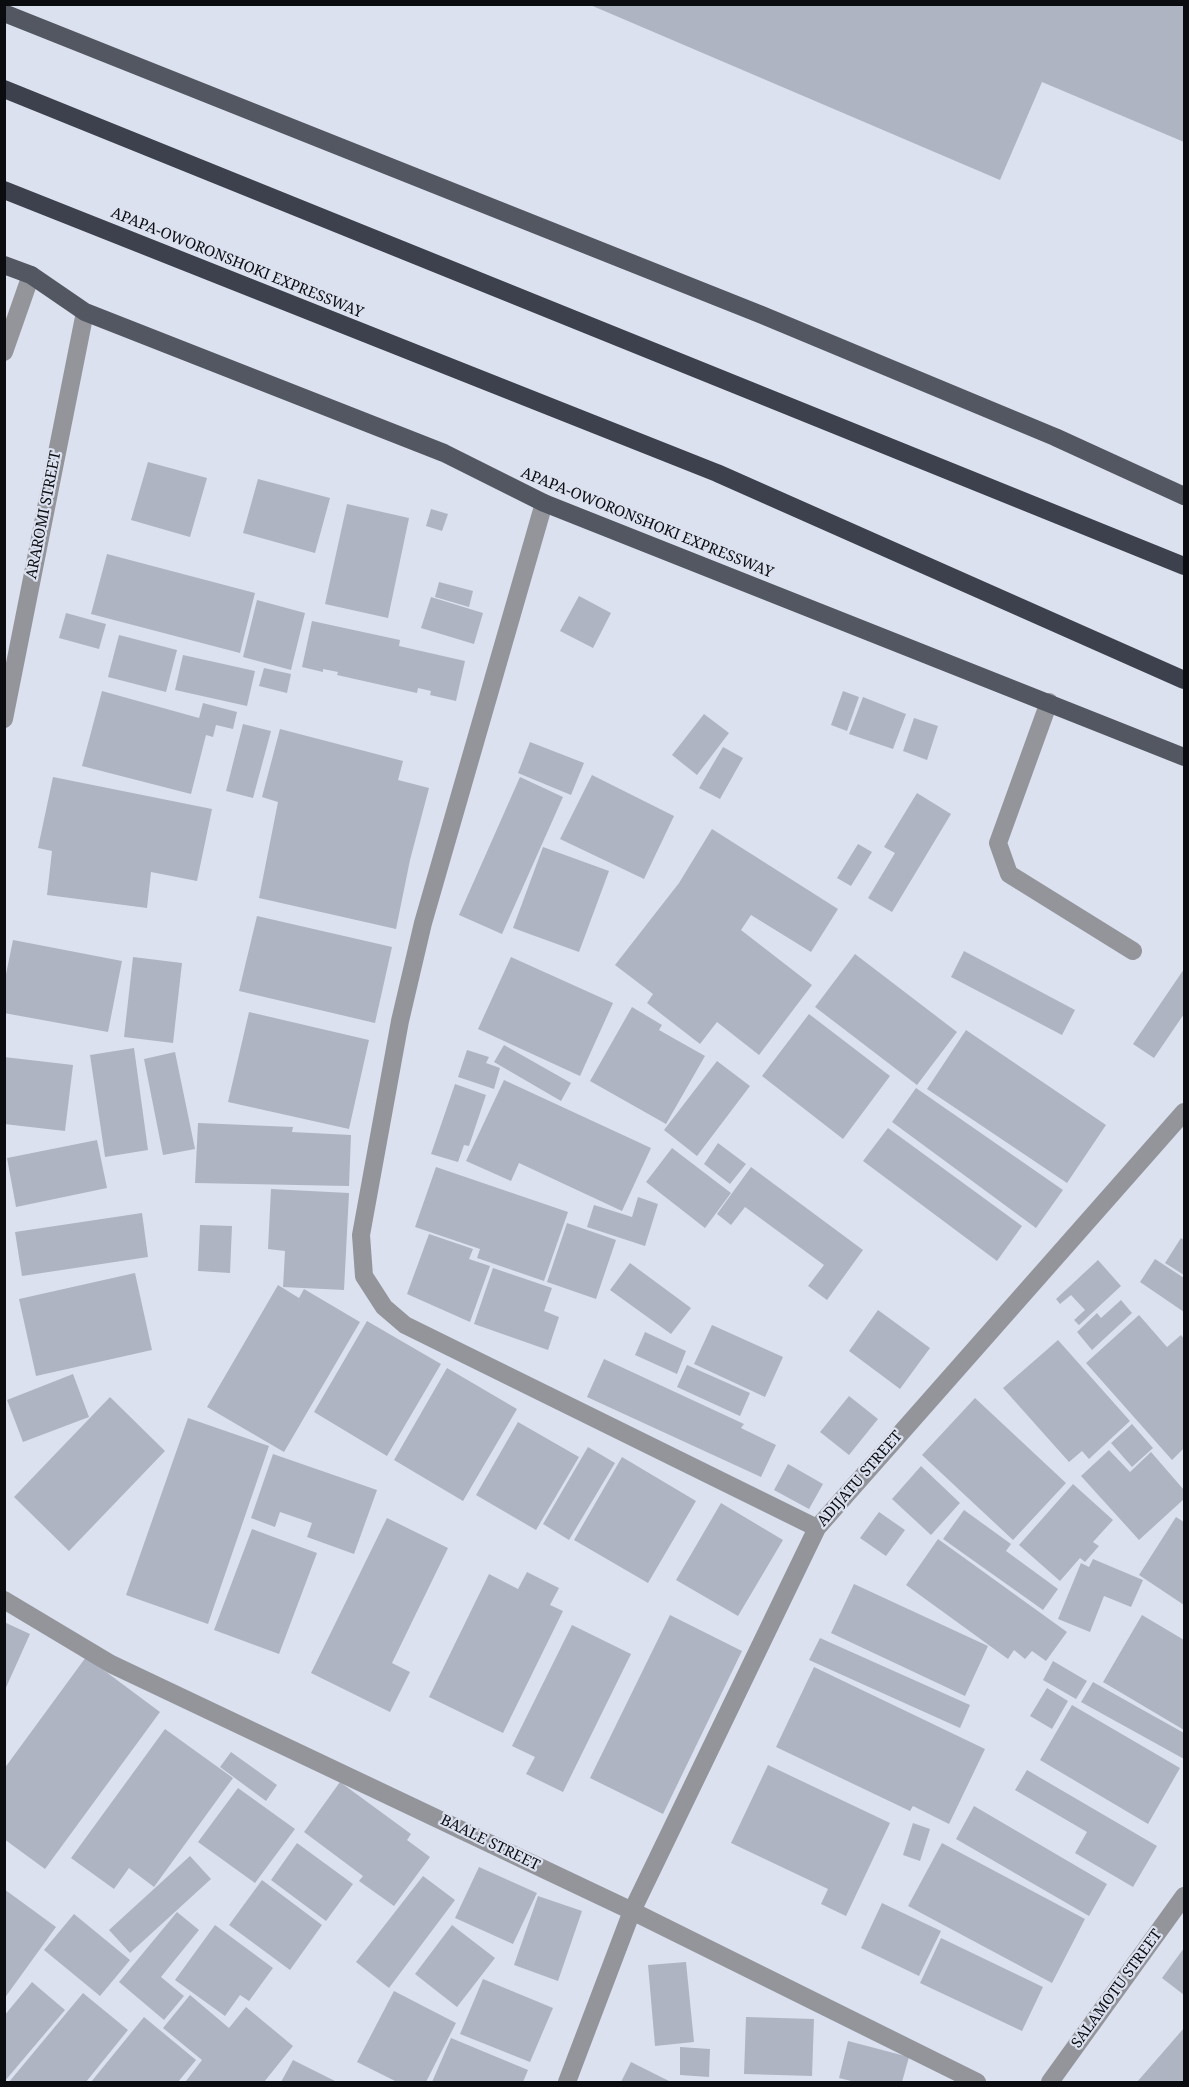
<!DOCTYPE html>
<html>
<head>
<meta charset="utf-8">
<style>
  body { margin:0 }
  #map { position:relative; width:1189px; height:2087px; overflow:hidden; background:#dce1f0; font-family:"Noto Serif",serif }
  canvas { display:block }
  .frame { position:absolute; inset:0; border:6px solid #0a0c10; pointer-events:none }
</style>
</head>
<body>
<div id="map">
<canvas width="1189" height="2087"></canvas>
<div class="frame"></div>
</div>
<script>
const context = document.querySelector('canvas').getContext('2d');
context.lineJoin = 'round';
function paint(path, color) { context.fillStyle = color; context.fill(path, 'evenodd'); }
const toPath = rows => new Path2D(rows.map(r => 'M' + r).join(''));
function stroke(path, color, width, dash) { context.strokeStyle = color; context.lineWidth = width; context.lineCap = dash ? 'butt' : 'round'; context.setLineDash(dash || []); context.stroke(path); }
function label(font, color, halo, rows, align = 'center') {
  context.font = font + ' "Noto Serif",serif'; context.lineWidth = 4.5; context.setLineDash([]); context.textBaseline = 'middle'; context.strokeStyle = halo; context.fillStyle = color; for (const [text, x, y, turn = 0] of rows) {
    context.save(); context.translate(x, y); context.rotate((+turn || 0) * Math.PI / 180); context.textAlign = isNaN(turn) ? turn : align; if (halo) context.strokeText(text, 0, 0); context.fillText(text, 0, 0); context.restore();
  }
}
const building = toPath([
  [588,4,1184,4,1184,142,1042,82,1000,180],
  [148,462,207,478,190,537,131,520],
  [258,479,330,498,315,553,243,533],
  [347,504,409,518,388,618,325,604],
  [431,509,448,514,442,531,426,526],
  [107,554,255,593,240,653,91,614],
  [439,582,473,591,469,607,435,597],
  [579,596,611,613,593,648,560,631],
  [431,597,483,613,474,644,421,628],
  [257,600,305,613,291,670,243,657],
  [66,613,106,624,99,649,59,638],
  [312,621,400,640,399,646,465,661,456,701,430,695,431,691,418,688,417,693,337,675,338,672,323,669,323,672,302,667],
  [119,635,177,650,166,692,108,677],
  [183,655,255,671,247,706,175,690],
  [264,668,291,674,287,693,259,686],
  [102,691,199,718,203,703,237,712,233,729,216,725,213,737,206,735,191,794,82,766],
  [843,691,859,697,847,731,831,725],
  [863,697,906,714,893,749,849,734],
  [704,714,729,733,697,775,672,755],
  [914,718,938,726,927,760,903,751],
  [243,724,271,731,253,798,226,791],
  [280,729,403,761,398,780,429,788,410,860,396,929,259,898,278,802,262,797],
  [530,742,584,763,571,795,518,773],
  [723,747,743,758,720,799,699,788],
  [592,775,674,816,644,879,560,839],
  [53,777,212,809,197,881,151,872,147,908,47,895,52,851,38,848],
  [520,777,563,797,502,934,459,915],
  [917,793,951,814,892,912,868,898,895,853,884,847],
  [712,829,838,909,811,952,751,915,741,930,812,985,759,1055,717,1022,700,1044,647,1003,653,994,615,965,679,883],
  [858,844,872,852,851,886,837,878],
  [543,847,609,871,579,952,513,928],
  [257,916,392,947,375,1023,239,991],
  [13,940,122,961,108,1032,4,1013,4,984],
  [964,951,1075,1010,1062,1035,951,977],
  [855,954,957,1032,917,1085,815,1007],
  [133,957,182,963,173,1043,124,1037],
  [511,957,613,1003,580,1076,478,1029],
  [1184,969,1184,1014,1154,1058,1133,1044],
  [632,1007,662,1025,659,1030,705,1056,666,1124,590,1081],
  [249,1012,369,1040,349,1129,228,1102],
  [809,1014,890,1076,843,1139,762,1076],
  [966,1030,1106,1125,1067,1183,927,1089],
  [504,1045,571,1083,561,1101,494,1062],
  [134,1048,148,1150,105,1157,90,1055],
  [467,1050,489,1057,486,1063,500,1068,494,1089,458,1077],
  [175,1052,195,1149,163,1155,144,1059],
  [4,1057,73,1065,65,1131,4,1124],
  [717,1061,750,1086,697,1156,664,1130],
  [504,1080,651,1148,622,1211,519,1163,511,1181,466,1161],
  [455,1084,486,1095,469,1146,464,1145,458,1162,431,1154],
  [916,1088,1063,1190,1036,1228,892,1122],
  [198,1123,293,1127,292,1132,351,1135,349,1186,195,1183],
  [888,1128,1022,1226,997,1261,863,1161],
  [97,1140,107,1188,16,1207,7,1158],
  [718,1143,746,1164,730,1184,704,1164],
  [672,1148,731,1193,705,1228,646,1182],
  [436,1167,568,1212,544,1281,477,1258,480,1249,415,1227],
  [751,1167,863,1250,827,1300,808,1286,824,1265,745,1207,731,1225,717,1214],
  [271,1189,349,1193,344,1290,283,1287,285,1251,268,1249],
  [638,1197,658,1204,645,1246,587,1227,594,1205,632,1217],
  [142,1213,148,1257,22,1276,15,1232],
  [567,1223,616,1240,596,1299,547,1282],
  [200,1225,232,1226,230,1273,198,1271],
  [429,1234,473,1249,469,1259,490,1266,470,1322,407,1294],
  [1181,1238,1184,1240,1184,1275,1165,1263],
  [1155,1259,1184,1278,1184,1312,1140,1282],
  [1098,1260,1121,1286,1079,1325,1074,1320,1085,1310,1071,1295,1060,1304,1056,1299],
  [630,1263,691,1308,671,1334,610,1290],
  [493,1268,552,1288,544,1311,559,1317,548,1350,474,1324],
  [135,1273,152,1350,36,1376,19,1299],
  [278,1285,299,1298,304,1289,360,1322,284,1452,207,1407],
  [1121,1300,1132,1313,1092,1350,1077,1332,1097,1313,1101,1318],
  [878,1310,930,1348,900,1389,849,1351],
  [1139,1315,1167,1347,1181,1335,1184,1339,1184,1448,1172,1460,1086,1363],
  [367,1321,441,1364,387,1456,314,1412],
  [712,1325,783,1357,765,1397,694,1364],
  [645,1332,686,1351,677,1374,635,1355],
  [1058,1340,1130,1421,1089,1459,1082,1451,1069,1462,1003,1388],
  [604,1359,744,1424,741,1428,776,1445,761,1477,587,1397],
  [687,1365,750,1393,740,1416,677,1387],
  [447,1368,517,1409,463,1501,394,1460],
  [73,1374,89,1417,23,1442,7,1400],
  [849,1396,878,1419,849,1455,820,1432],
  [110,1397,165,1451,69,1551,14,1497],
  [975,1398,1066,1483,1013,1540,922,1455],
  [188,1418,269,1446,208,1624,126,1595],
  [518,1422,579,1457,536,1530,476,1495],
  [1132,1424,1153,1448,1132,1467,1111,1443],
  [588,1447,615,1463,569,1540,543,1524],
  [1109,1450,1130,1472,1151,1452,1184,1490,1184,1499,1139,1540,1081,1476],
  [273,1454,377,1490,354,1554,307,1537,312,1523,280,1512,275,1527,251,1518],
  [622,1457,696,1501,648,1583,574,1540],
  [788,1464,823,1484,809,1509,774,1490],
  [921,1466,960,1503,931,1535,892,1499],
  [1073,1484,1113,1520,1093,1542,1099,1546,1085,1562,1080,1558,1060,1581,1019,1545],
  [721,1503,783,1540,738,1616,676,1580],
  [964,1510,1011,1544,1006,1551,1058,1589,1043,1610,943,1539],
  [879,1512,905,1530,886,1556,860,1538],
  [1176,1517,1184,1522,1184,1605,1139,1575],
  [387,1518,448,1548,392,1663,410,1672,390,1712,311,1673],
  [252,1529,317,1553,279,1654,214,1630],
  [938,1539,1067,1632,1046,1661,1032,1651,1025,1659,1014,1650,1008,1659,906,1585],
  [1093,1559,1143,1580,1131,1607,1104,1596,1090,1632,1058,1619,1081,1563,1089,1567],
  [527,1572,559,1588,550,1605,563,1611,503,1733,429,1697,489,1574,518,1589],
  [854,1584,988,1646,965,1696,831,1633],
  [670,1615,742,1651,663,1814,590,1778],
  [1142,1615,1184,1640,1184,1730,1103,1682],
  [4,1622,30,1634,4,1692],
  [572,1625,631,1654,563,1792,526,1774,535,1757,512,1746],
  [820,1638,970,1705,960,1728,809,1660],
  [86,1657,160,1712,45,1869,4,1839,4,1769],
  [1053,1661,1087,1681,1076,1699,1043,1680],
  [814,1667,985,1749,949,1824,913,1806,910,1811,776,1747],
  [1093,1682,1184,1733,1184,1759,1081,1702],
  [1047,1688,1068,1701,1052,1729,1030,1716],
  [1072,1705,1180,1768,1148,1824,1040,1760],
  [165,1729,233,1778,154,1887,129,1868,114,1889,71,1858],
  [231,1752,277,1785,266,1801,220,1767],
  [768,1765,890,1823,846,1916,821,1904,828,1889,731,1843],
  [1027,1770,1157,1846,1133,1887,1075,1853,1087,1832,1015,1790],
  [340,1782,411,1834,407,1840,430,1857,394,1906,359,1881,363,1876,304,1832],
  [238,1788,295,1829,255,1883,198,1842],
  [974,1806,1107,1884,1089,1916,956,1839],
  [913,1823,930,1829,920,1861,903,1855],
  [297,1843,353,1884,326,1921,271,1880],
  [942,1843,1085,1919,1052,1983,908,1906],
  [190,1856,211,1879,130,1953,109,1930],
  [479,1867,537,1893,513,1944,455,1918],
  [423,1876,455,1900,389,1988,356,1962],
  [262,1880,322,1925,290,1970,229,1925],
  [4,1889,56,1927,4,1999],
  [538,1896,582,1911,558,1981,514,1965],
  [882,1903,941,1931,919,1976,861,1948],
  [177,1912,199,1930,161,1977,184,1996,164,2020,119,1982],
  [74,1914,130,1960,100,1996,44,1950],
  [215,1925,273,1968,249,2001,240,1995,225,2016,175,1980],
  [452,1925,495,1958,457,2007,415,1974],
  [941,1938,1043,1987,1022,2031,920,1983],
  [1184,1948,1184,1995,1162,1978],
  [686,1962,694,2042,655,2046,648,1965],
  [483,1979,553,2008,530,2062,460,2034],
  [32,1982,65,2010,4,2082,4,2016],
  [394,1991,456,2023,426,2082,397,2082,357,2062],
  [83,1993,128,2030,86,2082,9,2082],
  [190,1995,229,2028,246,2007,293,2046,264,2082,188,2082,186,2081,202,2060,163,2028],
  [144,2017,196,2060,178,2082,91,2082],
  [746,2017,814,2019,812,2076,744,2074],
  [1184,2028,1184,2082,1137,2082],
  [451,2038,528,2070,523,2082,432,2082],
  [848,2041,909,2057,902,2082,855,2082,839,2078],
  [680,2047,710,2049,709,2077,680,2075],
  [293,2060,337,2082,281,2082],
  [631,2062,671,2082,621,2082]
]);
const minor = toPath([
  [4,352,31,275],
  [544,503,423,923,400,1021,361,1235,364,1276,384,1307,405,1325,817,1528],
  [1049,702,998,843,1009,874,1133,951],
  [4,719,85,312],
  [4,1600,111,1664,632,1911,977,2082],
  [567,2082,632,1911,817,1528,1184,1112],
  [1050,2082,1184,1896]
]);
const major = toPath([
  [4,13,762,315,1055,437,1184,496],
  [4,265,31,275,85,312,444,453,544,503,1184,757]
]);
const highway = toPath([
  [4,89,1184,566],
  [4,190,717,473,1184,680]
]);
const streetNames = [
  ["APAPA-OWORONSHOKI EXPRESSWAY",237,263,22],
  ["ARAROMI STREET",44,515,-79],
  ["APAPA-OWORONSHOKI EXPRESSWAY",647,523,22],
  ["ADIJATU STREET",860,1479,-49],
  ["BAALE STREET",490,1843,26],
  ["SALAMOTU STREET",1117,1989,-54]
];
paint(building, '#afb4c2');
stroke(minor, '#93959b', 18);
stroke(major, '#535762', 18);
stroke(highway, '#3d414d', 18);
label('15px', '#0a0c10', '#dce1f0', streetNames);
</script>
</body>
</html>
